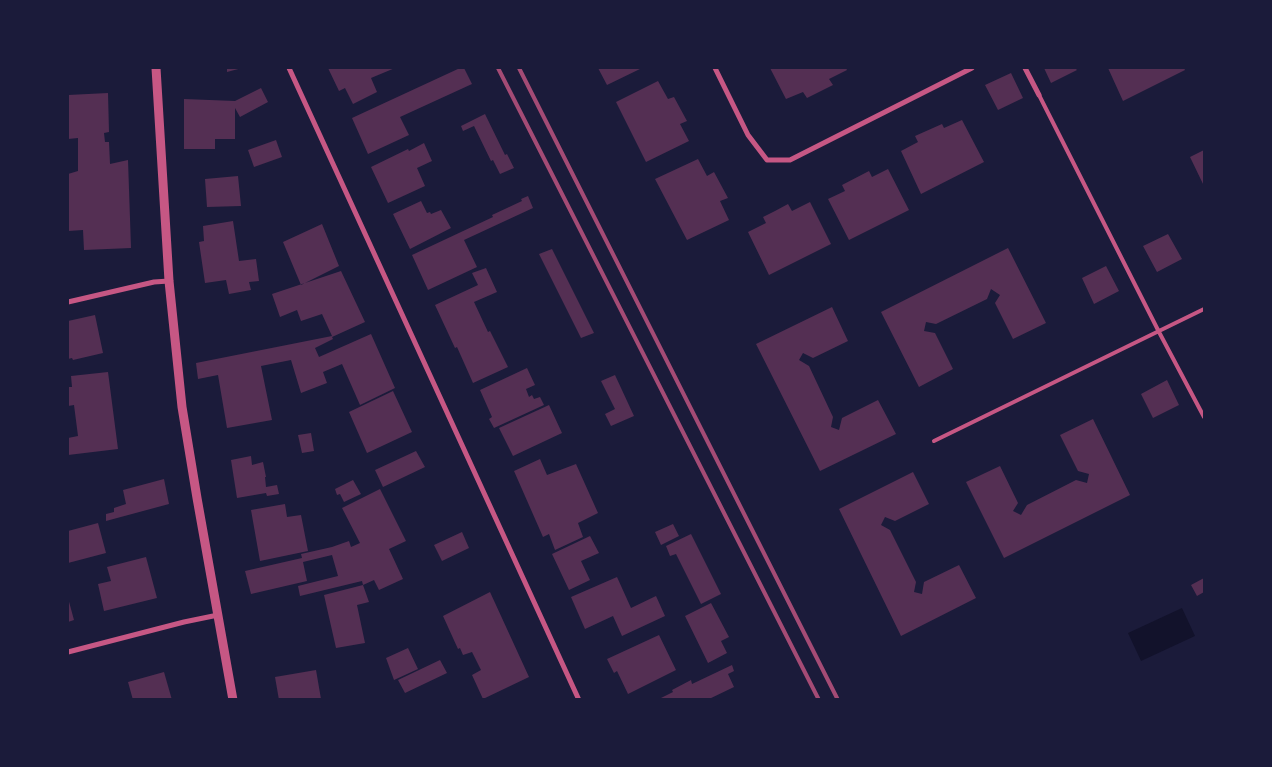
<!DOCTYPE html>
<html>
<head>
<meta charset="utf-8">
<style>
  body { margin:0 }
  #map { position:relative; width:1272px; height:767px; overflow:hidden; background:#1b1b3a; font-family:"Exo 2",sans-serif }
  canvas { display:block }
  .frame { position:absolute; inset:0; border:69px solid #1b1b3a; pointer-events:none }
</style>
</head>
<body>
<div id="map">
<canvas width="1272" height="767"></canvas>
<div class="frame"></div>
</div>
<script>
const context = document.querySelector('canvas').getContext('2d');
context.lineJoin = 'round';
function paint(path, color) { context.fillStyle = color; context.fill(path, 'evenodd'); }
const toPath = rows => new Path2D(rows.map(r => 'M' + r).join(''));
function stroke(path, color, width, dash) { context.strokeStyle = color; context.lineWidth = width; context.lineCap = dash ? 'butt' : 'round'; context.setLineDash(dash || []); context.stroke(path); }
const water = toPath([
  [1182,608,1195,636,1141,661,1128,633]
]);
const building = toPath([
  [227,68,242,68,227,72],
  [328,68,395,68,371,78,377,92,353,104,345,88,339,91],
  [460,68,464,68,472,84,400,117,409,135,368,154,352,118],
  [598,68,642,68,607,85],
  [770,68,846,68,847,70,829,79,833,85,807,98,803,92,786,99],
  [1044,68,1075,68,1077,70,1051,83],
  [1108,68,1184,68,1185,70,1123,101],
  [1011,73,1023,98,998,110,985,85],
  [658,81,668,99,674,97,687,121,680,124,689,141,646,162,616,102],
  [261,88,268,102,240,117,235,108,235,139,215,139,215,149,184,149,184,99,235,101],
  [108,93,109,132,104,133,105,142,109,142,110,164,128,160,131,248,84,250,83,230,68,231,68,174,78,171,78,138,68,139,68,95],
  [485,114,505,155,507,154,514,168,500,174,493,160,491,161,474,126,463,131,461,126],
  [962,120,984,162,921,194,901,151,918,142,915,136,942,124,944,128],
  [276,140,282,157,254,167,248,150],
  [424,143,432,161,417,168,425,186,388,203,371,167,408,149,409,151],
  [1204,150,1204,186,1190,157],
  [698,159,707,176,714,172,728,198,720,201,729,220,687,240,655,179],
  [888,169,909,210,849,240,828,199,845,191,842,185,869,171,872,177],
  [238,176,241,206,207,207,205,179],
  [528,196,533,208,464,240,477,267,428,290,412,255,493,217,492,215,522,201,521,199],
  [421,201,427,213,430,212,431,214,441,210,451,228,410,249,393,214],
  [810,202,831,244,769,275,748,232,766,223,763,217,775,211,788,204,792,211],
  [233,221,239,261,256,259,259,281,249,282,251,290,229,294,226,280,205,283,199,242,204,241,203,226],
  [322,224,339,266,301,285,283,242],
  [1168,234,1182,259,1157,272,1143,246],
  [1008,248,1046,323,1013,339,995,303,1000,295,991,289,987,299,936,324,926,322,924,331,935,333,953,369,919,387,881,312],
  [552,249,594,333,581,338,539,254],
  [1106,266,1119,291,1094,304,1082,278],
  [486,268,497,292,474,302,488,332,490,331,508,367,473,383,457,347,455,348,435,305,478,285,472,273],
  [341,271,365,322,332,337,333,339,315,348,319,357,371,334,395,388,360,405,342,364,323,372,327,383,301,393,291,360,261,366,272,420,227,428,218,375,198,379,196,363,332,336,322,314,301,321,297,310,280,317,272,294],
  [832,307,848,341,813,358,803,353,799,360,809,366,833,417,831,427,839,430,842,418,878,400,896,434,820,471,756,344],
  [95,315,103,353,73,360,72,358,68,359,68,321],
  [527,368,535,385,526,389,529,397,532,395,534,399,540,397,544,405,494,428,489,419,492,417,480,390],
  [108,372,118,449,68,455,68,438,78,436,74,405,68,406,68,387,72,387,71,376],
  [615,375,634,416,611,426,605,414,615,409,601,381],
  [1167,380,1179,405,1153,418,1141,394],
  [393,391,412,432,367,453,349,412],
  [549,405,562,433,513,456,499,428],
  [1093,419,1130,495,1004,558,966,482,1000,466,1018,503,1013,511,1021,515,1027,505,1076,480,1087,483,1089,474,1078,471,1060,435],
  [311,433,314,451,302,453,298,435],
  [416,451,425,467,383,487,375,470],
  [251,456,252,465,263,462,266,477,265,477,266,487,277,485,279,494,267,496,266,493,237,498,231,460],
  [540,459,547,475,576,464,598,513,578,523,583,537,555,550,549,534,543,537,514,471],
  [913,472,929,504,895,521,885,517,881,525,890,530,916,582,914,592,922,594,924,582,959,565,976,598,901,636,839,509],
  [164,479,169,504,106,521,106,514,114,512,114,508,126,504,123,490],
  [353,480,361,494,344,502,340,494,337,495,335,489],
  [380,489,406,541,389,549,403,579,379,590,374,580,363,585,362,581,300,596,298,586,338,576,332,555,303,562,307,581,251,594,245,571,302,558,301,554,332,547,349,541,351,547,360,543,342,508],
  [285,504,287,517,301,515,308,551,260,561,251,510],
  [98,523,106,553,68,563,68,531],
  [673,524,679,536,661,545,655,532],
  [462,532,469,548,442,561,434,545],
  [691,534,721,594,701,604,676,554,670,556,666,546],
  [590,536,599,553,581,561,590,580,569,590,552,554],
  [146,557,157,598,104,611,98,584,111,581,107,567],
  [617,577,631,608,656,596,665,616,622,636,613,616,585,629,571,597],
  [1204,578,1204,592,1197,596,1191,585],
  [363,585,369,602,357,605,365,643,336,648,324,595],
  [490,592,529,677,483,699,472,675,481,670,472,652,463,655,460,648,458,649,443,616],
  [68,598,74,620,68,622],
  [711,603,729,637,721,641,727,653,708,663,685,616],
  [659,635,676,670,628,694,617,671,614,673,607,659],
  [408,648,418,669,394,680,386,658],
  [440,660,447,673,405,693,398,680],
  [732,665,734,671,728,674,734,687,707,700,657,700,673,692,672,690,691,680,692,684],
  [316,670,321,699,279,700,275,677],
  [164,672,172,700,133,700,128,682]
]);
const service = toPath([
  [1039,95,1159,332,1204,417],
  [934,441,1204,309]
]);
const minor = toPath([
  [289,68,579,700],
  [715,68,748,135,767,160,790,160,972,68],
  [1025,68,1039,95],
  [68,302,154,282,169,281],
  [68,652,184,622,218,615]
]);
const tertiary = toPath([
  [156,68,169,281,182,407,197,498,233,700]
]);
const rail = toPath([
  [498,68,819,700],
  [519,68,838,700]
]);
paint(water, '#12122b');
paint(building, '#542f53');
stroke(service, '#c65784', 4);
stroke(minor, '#c65784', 5);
stroke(tertiary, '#c65784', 9);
stroke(rail, '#a44b75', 4);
</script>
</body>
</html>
